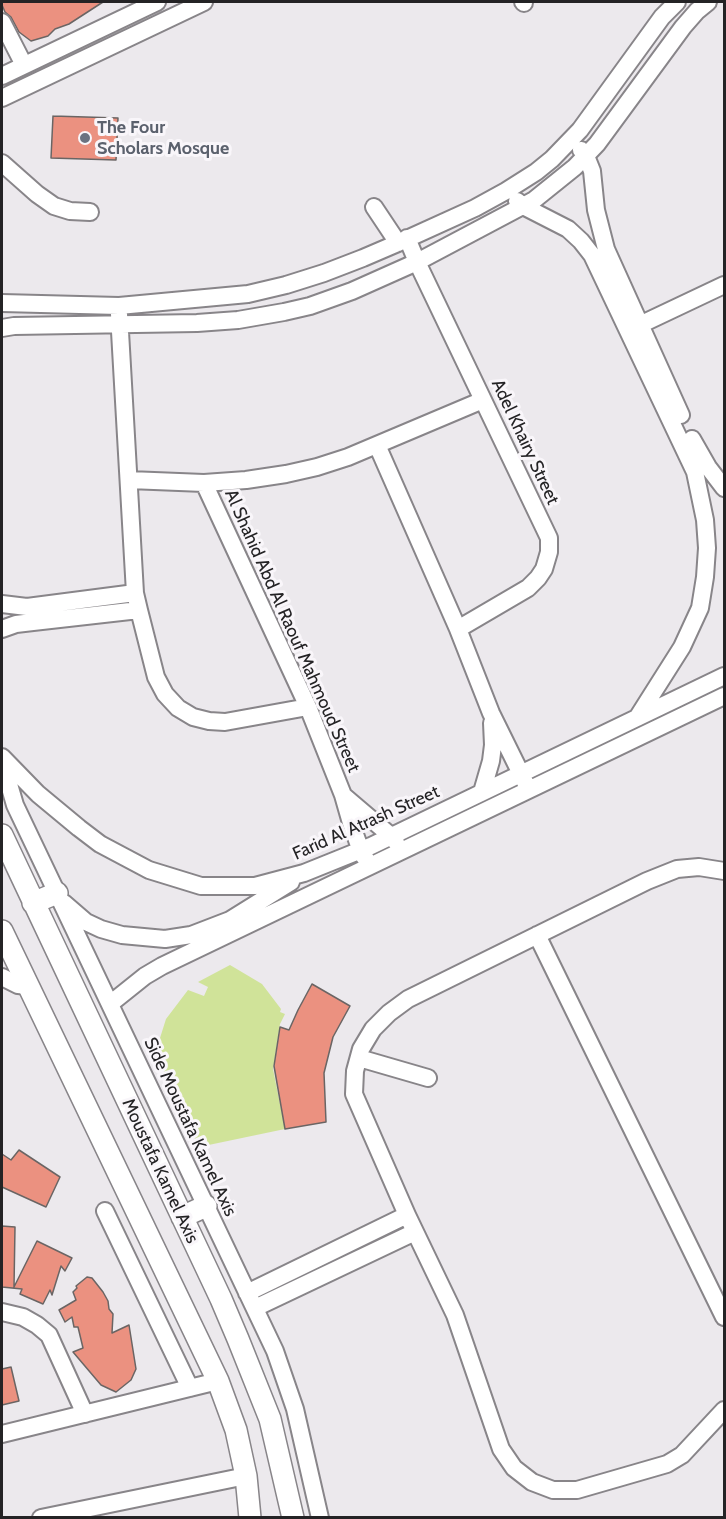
<!DOCTYPE html>
<html>
<head>
<meta charset="utf-8">
<style>
  body { margin:0 }
  #map { position:relative; width:726px; height:1519px; overflow:hidden; background:#ece9ed; font-family:Cabin,sans-serif }
  canvas { display:block }
  .frame { position:absolute; inset:0; border:3px solid #242325; pointer-events:none }
</style>
</head>
<body>
<div id="map">
<canvas width="726" height="1519"></canvas>
<div class="frame"></div>
</div>
<script>
const context = document.querySelector('canvas').getContext('2d');
context.lineJoin = 'round';
function paint(path, color) { context.fillStyle = color; context.fill(path, 'evenodd'); }
const toPath = rows => new Path2D(rows.map(r => 'M' + r).join(''));
function stroke(path, color, width, dash) { context.strokeStyle = color; context.lineWidth = width; context.lineCap = dash ? 'butt' : 'round'; context.setLineDash(dash || []); context.stroke(path); }
function label(font, color, halo, rows, align = 'center') {
  context.font = font + ' Cabin,sans-serif'; context.lineWidth = 6; context.setLineDash([]); context.textBaseline = 'middle'; context.strokeStyle = halo; context.fillStyle = color; for (const [text, x, y, turn = 0] of rows) {
    context.save(); context.translate(x, y); context.rotate((+turn || 0) * Math.PI / 180); context.textAlign = isNaN(turn) ? turn : align; if (halo) context.strokeText(text, 0, 0); context.fillText(text, 0, 0); context.restore();
  }
}
const green = toPath([
  [230,965,262,984,281,1009,280,1012,285,1014,280,1024,273,1069,285,1129,199,1147,171,1089,161,1065,160,1038,166,1019,188,990,204,996,208,987,198,982]
]);
const building = toPath([
  [2,2,103,2,69,24,55,29,48,36,31,41,19,32,11,17,5,12,2,5,2,2],
  [53,116,118,118,116,160,51,158,53,116],
  [312,984,350,1006,333,1037,324,1073,326,1122,285,1129,274,1066,280,1027,289,1030,298,1010,312,984],
  [19,1150,60,1177,46,1207,2,1187,2,1154,11,1160,19,1150],
  [2,1226,15,1227,14,1287,37,1241,72,1258,65,1271,61,1266,52,1295,50,1290,43,1304,20,1294,22,1289,2,1287,2,1226],
  [87,1277,92,1278,103,1292,108,1301,109,1309,113,1314,112,1333,129,1325,136,1369,131,1380,116,1392,101,1385,73,1352,83,1348,78,1327,74,1327,72,1317,65,1322,59,1310,76,1300,73,1292,77,1288,76,1286,87,1277],
  [11,1367,19,1401,2,1405,2,1369,11,1367]
]);
const minor = toPath([
  [523,2,524,3],
  [2,22,24,65],
  [2,76,157,2],
  [2,98,204,2],
  [581,150,586,156,592,171,596,210,606,249,681,415],
  [2,163,37,194,54,206,70,211,90,212],
  [517,201,523,206,568,229,581,241,592,255,695,472,705,520,707,548,705,577,700,608,682,647,637,718],
  [374,207,398,243],
  [407,238,417,262,549,538,549,552,544,569,538,578,528,588,458,629],
  [2,303,119,306,248,294,286,285,324,273,363,258,398,243,475,208,506,191,536,172,552,159,580,130,662,17,677,2],
  [119,314,135,593,139,610,156,677,165,694,178,708,193,717,209,721,225,722,308,707],
  [2,328,14,326,197,323,238,320,284,312,310,306,352,291,417,262,534,200,575,167,597,144,683,27,697,11,708,2],
  [629,330,724,285],
  [692,439,708,467,724,488],
  [377,445,458,629,491,713,525,782],
  [129,480,204,483,246,480,286,474,317,467,348,457,483,400],
  [204,483,308,707,343,795,351,823,362,854,366,859],
  [2,604,27,607,135,593],
  [2,629,16,624,33,622,139,610],
  [2,757,38,794,79,828,100,844,149,870,201,886,255,886,304,873,371,846,724,676],
  [2,760,15,805,275,1351,295,1409,320,1518],
  [482,792,491,761,493,745,492,723],
  [344,796,391,836,396,842],
  [724,871,699,867,677,869,647,881,408,999,389,1013,373,1029,361,1049,355,1071,354,1094,407,1215,455,1315,501,1449,514,1468,532,1482,553,1490,577,1490,667,1464,682,1455,724,1410],
  [64,903,86,922,101,929,122,935,165,939,191,935,230,920,291,882],
  [537,935,724,1317],
  [2,977,18,985,28,986],
  [110,1004,145,976,162,966,724,696],
  [359,1058,428,1078],
  [105,1211,190,1388],
  [247,1293,407,1215],
  [255,1308,415,1232],
  [2,1312,23,1317,37,1325,49,1335,85,1414],
  [2,1434,218,1381],
  [41,1518,246,1476]
]);
const major = toPath([
  [2,835,221,1299,238,1339,270,1419,293,1518],
  [33,903,57,893],
  [2,931,218,1381,236,1430,246,1476,250,1518],
  [182,1217,206,1206]
]);
const markers = [
  [85,138,6,"#6b7280"]
];
const worshipNames = [
  ["The Four",97,128],
  ["Scholars Mosque",97,149]
];
const streetNames = [
  ["Adel Khairy Street",525,442,65],
  ["Al Shahid Abd Al Raouf Mahmoud Street",292,631,66],
  ["Farid Al Atrash Street",366,823,-24],
  ["Side Moustafa Kamel Axis",190,1127,65],
  ["Moustafa Kamel Axis",160,1171,65]
];
paint(green, '#d0e399');
paint(building, '#eb9180');
stroke(building, '#6a6564', 1.5);
stroke(minor, '#888589', 20);
stroke(major, '#888589', 24);
stroke(minor, '#fff', 16);
stroke(major, '#fff', 21);
for (const [x, y, r, color] of markers) { const dot = new Path2D(); dot.arc(x, y, r, 0, 2 * Math.PI); context.fillStyle = color; context.fill(dot); stroke(dot, '#f9f6fa', 2); }
label('bold 18px', '#5b616d', '#f9f6fa', worshipNames, 'left');
label('18px', '#242325', '#f9f6fa', streetNames);
</script>
</body>
</html>
